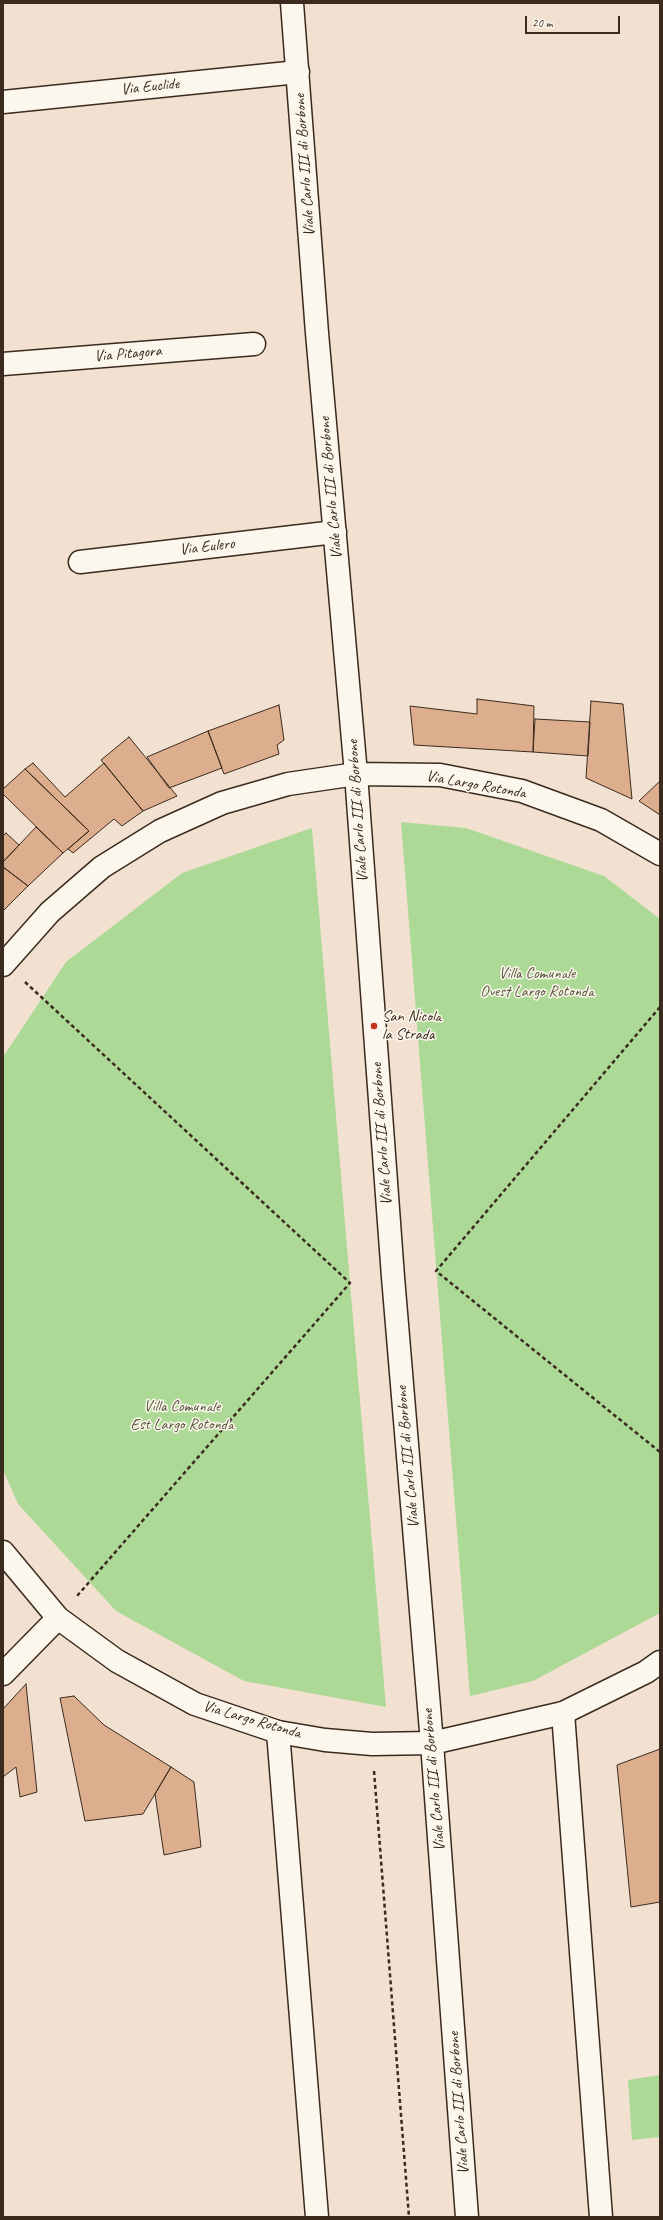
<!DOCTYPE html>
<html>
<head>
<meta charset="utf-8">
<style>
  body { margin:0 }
  #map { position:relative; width:663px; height:2220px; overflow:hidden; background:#f2e1d0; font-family:Caveat,sans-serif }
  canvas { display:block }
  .frame { position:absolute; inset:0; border:4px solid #3b2a1e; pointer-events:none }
  .scale { position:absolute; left:525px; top:16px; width:95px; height:18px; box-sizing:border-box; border:2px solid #3b2a1e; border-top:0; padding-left:5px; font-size:12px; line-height:14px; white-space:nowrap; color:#3b2a1e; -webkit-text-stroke:3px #fbf7ec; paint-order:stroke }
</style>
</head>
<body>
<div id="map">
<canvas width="663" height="2220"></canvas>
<div class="frame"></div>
<div class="scale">20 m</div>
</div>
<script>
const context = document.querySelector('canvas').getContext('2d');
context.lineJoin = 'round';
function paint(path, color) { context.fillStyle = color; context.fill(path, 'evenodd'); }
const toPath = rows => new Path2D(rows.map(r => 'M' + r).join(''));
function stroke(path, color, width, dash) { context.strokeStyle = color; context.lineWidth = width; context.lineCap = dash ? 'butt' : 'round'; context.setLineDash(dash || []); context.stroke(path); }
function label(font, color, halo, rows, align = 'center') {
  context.font = font + ' Caveat,sans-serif'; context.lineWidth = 3; context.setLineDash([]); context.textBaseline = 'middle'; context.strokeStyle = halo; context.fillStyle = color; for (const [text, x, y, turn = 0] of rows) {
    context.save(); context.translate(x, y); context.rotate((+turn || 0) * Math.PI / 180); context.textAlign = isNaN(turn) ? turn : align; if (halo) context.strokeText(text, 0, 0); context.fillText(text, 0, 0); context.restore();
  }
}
const green = toPath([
  [401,822,466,828,604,876,660,919,660,1613,533,1681,470,1696],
  [312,828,350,1283,386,1707,244,1681,116,1611,18,1504,3,1470,3,1057,66,962,182,873],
  [660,2075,660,2137,632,2140,628,2080]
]);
const building = toPath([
  [477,699,534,706,533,752,414,745,410,706,477,714,477,699],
  [591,701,623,704,632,799,586,778,591,701],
  [279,705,284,740,277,745,279,754,224,774,208,731,279,705],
  [535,719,590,722,588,756,533,752,535,719],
  [208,731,222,768,169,788,147,757,208,731],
  [129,737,177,796,143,811,101,760,129,737],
  [33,763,65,797,104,763,143,811,122,826,114,819,73,853,68,849,89,831,25,769,33,763],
  [25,769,89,831,63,853,3,794,3,789,25,769],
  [660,781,660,815,639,801,660,781],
  [36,827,63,853,28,886,3,867,3,862,36,827],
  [6,833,19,845,3,862,3,836,6,833],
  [3,867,28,886,3,911,3,867],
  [26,1684,37,1792,20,1797,16,1767,3,1777,3,1709,26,1684],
  [74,1696,104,1725,171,1767,143,1814,85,1821,60,1698,74,1696],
  [660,1749,660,1902,631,1907,617,1765,660,1749],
  [171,1767,194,1782,201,1847,164,1855,155,1794,171,1767]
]);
const path = toPath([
  [25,982,350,1283,77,1596],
  [660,1007,436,1271,660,1452],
  [374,1771,409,2217]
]);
const street = toPath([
  [3,102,298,72],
  [3,364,254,344],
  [80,562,335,532],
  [563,1713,601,2217],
  [278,1732,317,2217]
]);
const secondary = toPath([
  [292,3,317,333,356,774,393,1277,432,1743,467,2217],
  [3,965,50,912,102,867,160,831,222,803,288,784,356,774,440,775,522,791,601,820,660,854],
  [3,1552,58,1618,117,1661,195,1704,278,1732,325,1740,372,1744,432,1743,563,1713,646,1672,660,1662],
  [3,1674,58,1618]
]);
const markers = [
  [374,1026,4,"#c8321e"]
];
const streetNames = [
  ["Via Euclide",150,87,-6],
  ["Viale Carlo III di Borbone",305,165,-94],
  ["Via Pitagora",128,354,-5],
  ["Viale Carlo III di Borbone",331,488,-95],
  ["Via Eulero",207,547,-7],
  ["Via Largo Rotonda",476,785,10],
  ["Viale Carlo III di Borbone",358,811,-94],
  ["Viale Carlo III di Borbone",382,1134,-94],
  ["Viale Carlo III di Borbone",408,1457,-95],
  ["Via Largo Rotonda",252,1720,16],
  ["Viale Carlo III di Borbone",434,1780,-95],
  ["Viale Carlo III di Borbone",459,2103,-94]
];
const parkNames = [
  ["Villa Comunale",537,974],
  ["Ovest Largo Rotonda",537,992],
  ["Villa Comunale",182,1407],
  ["Est Largo Rotonda",182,1425]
];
const poiNames = [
  ["San Nicola",382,1017],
  ["la Strada",382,1035]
];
paint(green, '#add997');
paint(building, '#dcae8d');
stroke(building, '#3b2a1e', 1);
stroke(street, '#3b2a1e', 25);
stroke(secondary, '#3b2a1e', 25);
stroke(path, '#3b2a1e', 2.5, [4, 3]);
stroke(street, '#fbf7ec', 22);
stroke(secondary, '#fbf7ec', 22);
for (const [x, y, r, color] of markers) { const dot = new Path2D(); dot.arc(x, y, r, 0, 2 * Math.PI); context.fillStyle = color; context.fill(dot); stroke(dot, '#fbf7ec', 1.5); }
label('16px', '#3b2a1e', '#fbf7ec', streetNames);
label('16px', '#58563c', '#fbf7ec', parkNames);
label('16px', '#3b2a1e', '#fbf7ec', poiNames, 'left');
</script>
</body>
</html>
